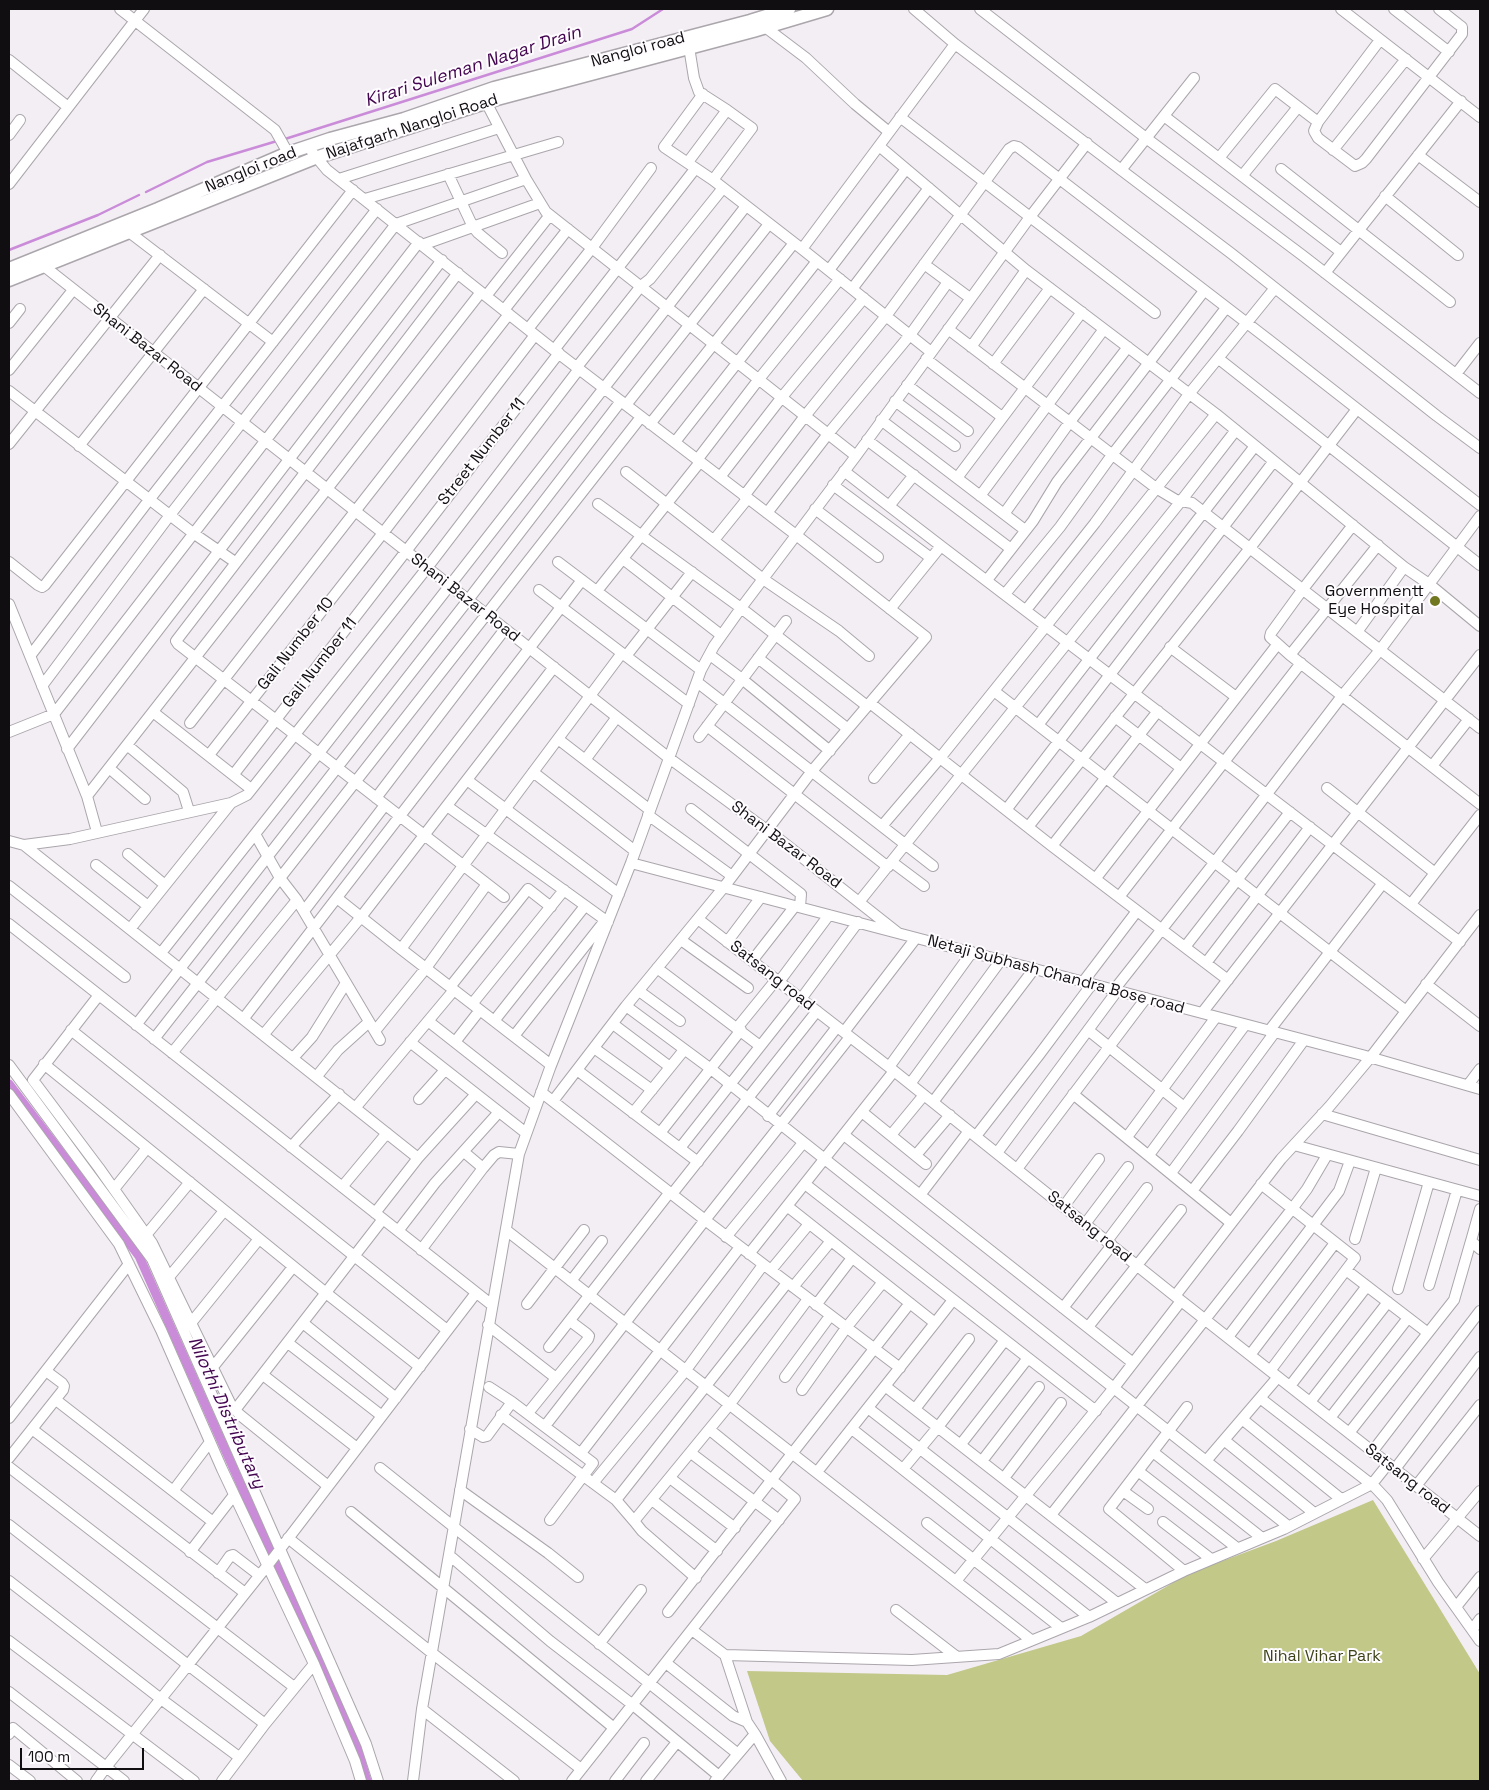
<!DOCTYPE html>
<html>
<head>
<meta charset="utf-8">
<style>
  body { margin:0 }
  #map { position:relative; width:1489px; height:1790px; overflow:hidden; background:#f3eef4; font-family:"Space Grotesk",sans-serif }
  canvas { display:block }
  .frame { position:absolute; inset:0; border:10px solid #100e10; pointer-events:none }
  .scale { position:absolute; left:20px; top:1748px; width:124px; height:22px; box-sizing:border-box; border:2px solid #100e10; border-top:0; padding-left:6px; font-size:15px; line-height:18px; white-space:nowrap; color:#100e10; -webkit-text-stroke:4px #fefcff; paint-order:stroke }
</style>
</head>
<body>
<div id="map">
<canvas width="1489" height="1790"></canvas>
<div class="frame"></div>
<div class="scale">100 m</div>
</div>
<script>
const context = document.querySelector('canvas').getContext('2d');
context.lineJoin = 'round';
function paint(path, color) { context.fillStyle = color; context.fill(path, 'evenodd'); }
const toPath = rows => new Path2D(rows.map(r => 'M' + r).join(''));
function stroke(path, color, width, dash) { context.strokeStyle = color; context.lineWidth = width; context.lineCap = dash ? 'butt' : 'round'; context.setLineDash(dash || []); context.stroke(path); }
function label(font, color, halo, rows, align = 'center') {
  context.font = font + ' "Space Grotesk",sans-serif'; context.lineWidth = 4; context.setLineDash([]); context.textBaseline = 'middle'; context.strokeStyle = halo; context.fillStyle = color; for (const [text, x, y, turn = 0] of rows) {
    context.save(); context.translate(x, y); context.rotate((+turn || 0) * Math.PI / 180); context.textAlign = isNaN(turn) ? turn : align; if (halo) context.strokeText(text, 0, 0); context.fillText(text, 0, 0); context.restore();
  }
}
const green = toPath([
  [1373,1500,1480,1674,1480,1781,803,1781,770,1741,747,1671,947,1675,1081,1636,1190,1573,1276,1541]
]);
const stream = toPath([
  [285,139,632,29,663,9],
  [146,192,207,162,277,141],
  [9,250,98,215,139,195]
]);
const canal = toPath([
  [9,1084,139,1256,356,1744,367,1781]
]);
const minor = toPath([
  [120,9,275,130,288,153],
  [914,9,955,44,1232,254,1437,416,1480,448],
  [980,9,1146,138,1302,255,1480,393],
  [1341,9,1480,117],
  [1394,9,1449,52],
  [765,27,806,58,855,104,889,132],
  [1380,40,1318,122,1314,131,1318,138,1355,166,1362,163,1366,159,1462,34,1462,27,1458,24,1439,9],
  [9,60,68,107],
  [703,94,664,147,713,180,802,249,931,352],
  [486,102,526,179,546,212,856,456],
  [1164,116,1341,252],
  [900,117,1155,313],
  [9,135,20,120],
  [879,146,1026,270,1216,414,1404,567,1429,584,1480,626],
  [1333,150,1406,59],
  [312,152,327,170,554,350,796,535,926,637,812,771,724,887,626,1006,553,1101],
  [1418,155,1480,202],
  [1219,158,1275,89,1318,122],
  [688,162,727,110,699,92,694,78,689,47],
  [1281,169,1450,302],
  [1121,170,1194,78],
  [448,174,473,227,478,233,502,253],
  [1242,176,1298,107],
  [339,179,499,128],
  [713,180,752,128,727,110],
  [9,184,144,9],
  [1385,196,1458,255],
  [365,199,558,142],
  [129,232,273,342],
  [422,245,540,203],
  [802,249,955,44],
  [40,263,669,758,779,839,898,933],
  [924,264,970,298],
  [829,270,906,169],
  [458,273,176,641,178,644,504,897],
  [1325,273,1461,101],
  [852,289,929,188],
  [486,296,550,215],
  [504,310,568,229],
  [9,323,20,309],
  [528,329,592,248,651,168],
  [948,329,1156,488,1176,500,1192,503,1480,728],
  [971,347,1026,270],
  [554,350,695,169],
  [926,359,1002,417],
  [1219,359,1480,565],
  [993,364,1050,288],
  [577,367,641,286,650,279,723,188],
  [9,370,73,290],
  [1456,374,1480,343],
  [907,385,968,431],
  [9,391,193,533,235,562],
  [895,401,955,446],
  [626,405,769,224],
  [881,420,1025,530],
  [650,424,794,243],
  [867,440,1011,549],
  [675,442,817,261],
  [9,444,160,255],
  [79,446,204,289],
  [697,460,759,379,840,279],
  [844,471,889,506],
  [626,472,763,579,839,631,869,656],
  [914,475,889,506,941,546],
  [720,477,782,397,864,298],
  [957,478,1082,312],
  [833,485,931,558],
  [744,496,805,416,886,316,1009,149,1014,146,1018,147,1269,340,1480,505],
  [980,496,1104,329],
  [598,504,741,608,867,706],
  [815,509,878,557],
  [767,513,828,434,910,335,948,282],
  [1004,514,1069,423,1128,347],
  [1353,525,1303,589,1271,633,1270,637,1290,655,1480,804],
  [714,540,748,498],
  [623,559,721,635],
  [9,562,38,585,42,587,45,585,353,190],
  [558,562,701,670],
  [987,580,1033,521,1057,482,1204,291],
  [539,590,689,704],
  [597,591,700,462],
  [1005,594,1060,527,1112,455,1226,308],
  [9,604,87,796,97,832],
  [890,609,941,546,1460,942],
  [1026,610,1095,523,1189,394,1275,288],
  [1357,632,1404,567],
  [1170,647,1236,697],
  [710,655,742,679,830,751],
  [1290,655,1378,545],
  [30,656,149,500,377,209],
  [626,656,692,572],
  [758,658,848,729],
  [697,682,933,866],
  [42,686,170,515,396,224,526,179],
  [994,691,1406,1011],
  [870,703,1052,846,1228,980],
  [153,712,251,789],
  [1115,717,1181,768],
  [190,723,509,314],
  [1038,725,1255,446],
  [707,726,888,867],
  [9,732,54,714,419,242],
  [699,737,786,621],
  [558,739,650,810],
  [127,745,183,792,189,811],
  [67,749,442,260],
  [209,755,383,533,535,335],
  [585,760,617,717],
  [1432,766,1469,719],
  [109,768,145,799],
  [533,772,635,851],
  [234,774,559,353],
  [874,778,910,734],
  [467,780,619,894],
  [1327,788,1435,873,1480,815],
  [87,796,481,292],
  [376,798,505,629],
  [447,806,608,922],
  [691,809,801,894,800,907],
  [1006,810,1274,461],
  [648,815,732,876],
  [882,826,940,758,1216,414],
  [1028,827,1250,548,1357,409],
  [255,834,280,878,297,900,380,1040],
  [9,841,24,845,418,1158],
  [24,845,70,839,231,803,247,795,427,568,579,369],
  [1052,846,1158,711],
  [128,854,165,885],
  [892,862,924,886],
  [631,863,1362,1055,1480,1089],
  [96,865,148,906],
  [1096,878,1277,645],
  [9,886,125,977],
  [1119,897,1301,663],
  [337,898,401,949,551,1065],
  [859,902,1181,501,1236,430],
  [1411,904,1435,873],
  [304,911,385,805],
  [698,919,889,1067,1175,1296,1480,1536],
  [9,924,492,1305],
  [130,929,231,803],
  [681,940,748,988],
  [727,942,761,897],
  [1185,947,1290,812],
  [401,949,622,653],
  [161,953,319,753,746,206],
  [752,961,795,906],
  [1206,963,1310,827],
  [657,968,760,1046],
  [779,982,829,915],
  [1083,982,1137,911],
  [1426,984,1480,1026],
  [450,987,528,889,551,907],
  [1114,990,1214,863,1342,696,1380,650,1480,516],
  [639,991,680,1021],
  [99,995,33,1080,99,1168,152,1243,231,1405,240,1415,328,1486],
  [801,999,858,922],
  [472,1004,564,890],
  [626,1006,711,1069,1288,1526],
  [1202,1013,1480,655],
  [244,1018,582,580],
  [428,1021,536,1106],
  [494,1021,585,906],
  [613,1024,670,1067],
  [136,1025,468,600,621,401],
  [737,1028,776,980],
  [71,1030,447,1330],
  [1088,1030,1184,1107],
  [375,1031,426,968,487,884],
  [1269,1031,1383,883],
  [844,1032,916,938],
  [264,1034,361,917,554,667],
  [514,1036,603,923],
  [154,1039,641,417],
  [410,1042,526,1133],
  [455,1042,480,1010],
  [594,1048,652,1090],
  [172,1053,297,900],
  [293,1058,312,1037,346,983],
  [44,1064,326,1293,420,1367],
  [9,1065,152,1259,366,1744,378,1781],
  [889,1067,972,952],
  [577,1070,698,1162],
  [317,1076,338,1050,369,1022],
  [910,1084,1001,960],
  [1468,1085,1480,1069],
  [541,1092,705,1220,900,1368],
  [9,1094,119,1244,161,1330,222,1469,314,1664,355,1761,361,1781],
  [1073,1094,1231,1223],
  [419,1099,445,1070],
  [933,1102,1034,969],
  [356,1107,454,990],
  [862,1112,926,1164],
  [633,1113,684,1050],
  [1322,1114,1480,1160],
  [768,1116,837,1027],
  [660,1133,741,1030],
  [844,1135,1133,1363],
  [891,1135,924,1095],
  [976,1136,1039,1055,1092,984],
  [1127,1137,1216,1017],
  [1294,1145,1480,1196],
  [291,1147,339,1094],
  [680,1148,799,997],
  [997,1153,1117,991],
  [916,1155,950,1115],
  [1149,1155,1245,1025],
  [483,1168,494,1155,499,1152,519,1154],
  [1017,1169,1146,998],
  [1171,1173,1275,1032],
  [805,1184,1096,1411],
  [1261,1184,1355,1258,1270,1371],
  [342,1187,387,1133],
  [114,1189,147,1148],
  [1192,1191,1238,1131,1304,1040],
  [672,1194,817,1011],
  [920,1195,969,1131],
  [787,1206,935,1323,817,1472],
  [1064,1206,1099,1159],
  [1480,1209,1471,1241,1480,1249],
  [375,1213,418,1158,476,1094],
  [1085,1224,1128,1167],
  [506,1230,1031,1640],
  [398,1231,435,1183,499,1112],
  [146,1235,190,1182],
  [726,1237,803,1143],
  [1355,1239,1376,1168],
  [1107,1241,1147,1188],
  [421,1250,483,1168,464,1152],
  [749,1254,894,1071],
  [771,1270,809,1224],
  [1346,1270,1428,1333],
  [169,1277,224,1211],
  [571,1281,602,1241],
  [1429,1285,1457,1190],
  [793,1287,831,1241],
  [1398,1289,1429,1182],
  [1175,1296,1281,1159,1329,1107,1370,1058,1480,915],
  [527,1304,584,1230],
  [816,1305,852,1258],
  [1063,1308,1112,1245],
  [191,1323,259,1239],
  [303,1323,396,1398],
  [935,1323,953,1300],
  [488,1325,556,1378],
  [1088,1327,1181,1210],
  [1228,1337,1339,1191,1350,1161],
  [288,1343,382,1416],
  [549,1347,670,1192],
  [1250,1355,1335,1243],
  [213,1367,293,1267],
  [263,1375,357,1448],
  [785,1377,830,1316],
  [885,1386,1145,1589],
  [1290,1386,1367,1286],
  [489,1387,512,1402],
  [802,1390,846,1328,883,1282],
  [1260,1398,1371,1484],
  [56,1400,213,1522],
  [1310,1402,1388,1302],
  [868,1408,1117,1603],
  [230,1409,235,1410,383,1219],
  [915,1409,969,1339],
  [528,1413,588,1339,589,1336,586,1333,570,1321],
  [501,1415,616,1500,634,1521],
  [9,1418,129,1264],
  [1330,1418,1408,1318],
  [1242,1419,1341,1499],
  [545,1426,705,1220,850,1037],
  [32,1429,245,1593],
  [470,1429,483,1437,487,1436,512,1402,593,1463,550,1520],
  [852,1429,1089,1617],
  [1349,1433,1454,1300,1471,1241],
  [1224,1440,1314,1513],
  [961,1444,1028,1358],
  [1153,1452,1262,1538],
  [1372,1452,1480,1311],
  [581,1453,740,1247],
  [691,1453,779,1520],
  [9,1458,63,1390,64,1386,62,1383,46,1371],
  [982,1461,1039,1387],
  [1206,1461,1278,1377],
  [9,1467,294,1687],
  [380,1468,738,1754],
  [903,1469,938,1427,1005,1340],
  [1395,1469,1480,1357],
  [1138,1471,1237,1548],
  [670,1478,735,1528],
  [1004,1478,1061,1403],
  [593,1483,686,1370,763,1265],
  [1372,1484,1388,1464],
  [1416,1486,1480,1405],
  [460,1490,548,1553,578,1577],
  [173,1491,210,1442],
  [1123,1491,1148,1509],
  [616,1500,787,1283],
  [652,1500,717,1551],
  [351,1512,614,1728],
  [1051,1515,1292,1209,1307,1189,1327,1155],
  [1163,1522,1211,1559],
  [927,1523,1061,1628],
  [9,1525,188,1665,271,1561,476,1293],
  [288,1538,432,1653,581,1769],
  [190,1552,234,1495],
  [449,1555,550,1641,633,1705,719,1776],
  [1423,1559,1480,1491],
  [1184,1571,1109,1509,1187,1407],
  [218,1573,230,1556,233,1555,259,1575],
  [696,1578,642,1531,634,1521,730,1404,808,1299],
  [9,1581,161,1699,239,1757],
  [956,1581,1113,1389,1181,1301],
  [1456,1607,1480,1577],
  [896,1610,957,1657],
  [668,1612,910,1303],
  [692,1630,725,1655,912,1660,999,1654,1089,1617,1184,1571,1284,1529,1372,1484,1387,1500,1438,1582,1480,1641],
  [1472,1630,1480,1619],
  [9,1641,194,1781],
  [599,1644,641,1590],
  [725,1655,747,1722,755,1734,781,1781],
  [666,1663,733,1716,747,1722],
  [9,1692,106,1767,188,1665,265,1724],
  [422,1709,514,1781],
  [9,1734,13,1728,77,1781],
  [9,1765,30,1781],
  [96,1781,106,1767,124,1781],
  [222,1781,265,1724,314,1664],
  [413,1781,422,1709,519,1154,550,1068,631,863,701,670,714,646,741,608,856,456,1030,217,1087,143],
  [572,1781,795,1499,710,1430],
  [615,1781,644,1743],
  [646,1781,677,1742],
  [715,1781,755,1734]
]);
const major = toPath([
  [9,269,158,209,288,153,330,139,404,119,494,88,750,21,789,9],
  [9,280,315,158,497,99,753,31,827,9]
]);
const markers = [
  [1435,601,6,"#717720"]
];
const streetNames = [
  ["Nangloi road",638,50,-15],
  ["Najafgarh Nangloi Road",412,127,-18],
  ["Nangloi road",251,170,-22],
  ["Shani Bazar Road",147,348,38],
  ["Street Number 11",482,452,-52],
  ["Shani Bazar Road",465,598,38],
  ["Gali Number 10",296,644,-52],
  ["Gali Number 11",320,663,-52],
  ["Shani Bazar Road",786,845,37],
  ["Netaji Subhash Chandra Bose road",1056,975,15],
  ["Satsang road",772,976,38],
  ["Satsang road",1089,1227,39],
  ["Satsang road",1407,1479,38]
];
const poiNames = [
  ["Governmentt",1424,592],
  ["Eye Hospital",1424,610]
];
const parkNames = [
  ["Nihal Vihar Park",1322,1657]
];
const waterNames = [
  ["Kirari Suleman Nagar Drain",473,67,-18],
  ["Nilothi Distributary",226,1413,66]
];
paint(green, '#c1c888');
stroke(stream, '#ca8bd9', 2.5);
stroke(canal, '#ca8bd9', 9);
stroke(minor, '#aba6ac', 12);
stroke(major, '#aba6ac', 15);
stroke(minor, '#fff', 10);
stroke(major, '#fff', 12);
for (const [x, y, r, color] of markers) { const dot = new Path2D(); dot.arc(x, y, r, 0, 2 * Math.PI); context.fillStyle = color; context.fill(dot); stroke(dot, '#fefcff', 2); }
label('16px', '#100e10', '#fefcff', streetNames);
label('16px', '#100e10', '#fefcff', poiNames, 'right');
label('16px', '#3e4217', '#fefcff', parkNames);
label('italic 18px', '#43054f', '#fefcff', waterNames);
</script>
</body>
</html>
